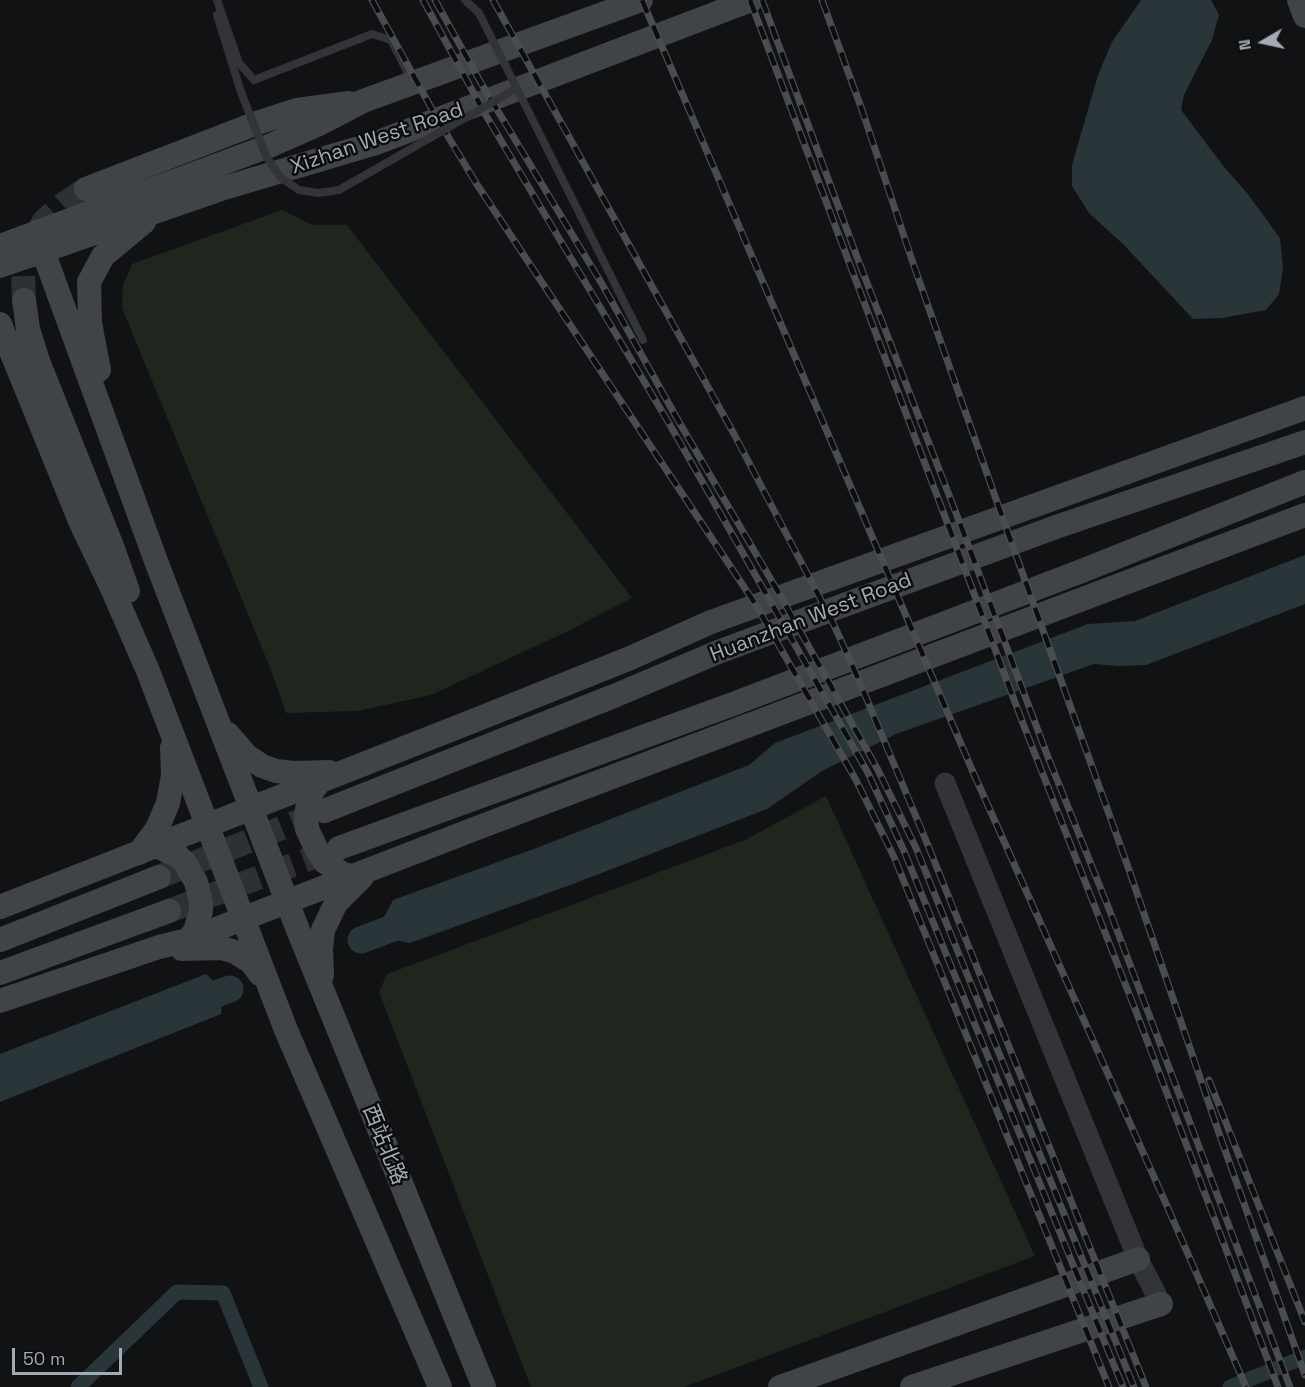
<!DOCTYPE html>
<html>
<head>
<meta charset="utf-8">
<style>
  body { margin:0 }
  #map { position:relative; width:1305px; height:1387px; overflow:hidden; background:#111213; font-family:"Space Grotesk",sans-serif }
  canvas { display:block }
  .north { position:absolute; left:1233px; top:12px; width:60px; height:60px; -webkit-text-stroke:4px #0d0d0e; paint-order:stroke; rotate:261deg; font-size:16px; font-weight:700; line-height:24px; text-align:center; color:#a3abb4 }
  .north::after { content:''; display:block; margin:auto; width:21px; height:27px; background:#a3abb4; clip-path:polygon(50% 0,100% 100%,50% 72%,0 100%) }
  .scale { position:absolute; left:12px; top:1348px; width:110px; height:27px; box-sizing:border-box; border:3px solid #a3abb4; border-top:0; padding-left:8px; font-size:18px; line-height:21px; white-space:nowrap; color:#a3abb4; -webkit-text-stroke:4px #0d0d0e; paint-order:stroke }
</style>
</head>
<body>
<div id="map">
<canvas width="1305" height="1387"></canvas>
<div class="north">N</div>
<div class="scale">50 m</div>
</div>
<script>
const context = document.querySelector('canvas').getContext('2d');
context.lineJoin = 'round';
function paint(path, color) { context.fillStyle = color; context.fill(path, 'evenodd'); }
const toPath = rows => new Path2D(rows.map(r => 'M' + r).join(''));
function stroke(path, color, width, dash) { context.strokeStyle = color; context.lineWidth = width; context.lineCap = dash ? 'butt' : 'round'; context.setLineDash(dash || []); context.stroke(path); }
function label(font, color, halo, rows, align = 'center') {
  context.font = font + ' "Space Grotesk","Noto Sans SC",sans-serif'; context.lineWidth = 5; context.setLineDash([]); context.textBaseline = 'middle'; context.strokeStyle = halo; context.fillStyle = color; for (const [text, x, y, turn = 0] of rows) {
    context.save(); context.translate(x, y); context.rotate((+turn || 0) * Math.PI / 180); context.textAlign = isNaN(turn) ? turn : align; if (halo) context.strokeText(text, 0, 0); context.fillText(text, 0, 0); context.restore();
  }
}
const green = toPath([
  [282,210,313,225,347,225,632,598,566,632,431,695,358,711,286,713,271,670,122,308,123,285,132,264],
  [826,796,1035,1256,684,1387,531,1387,379,992,387,974,747,839]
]);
const water = toPath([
  [1141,0,1211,0,1219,15,1212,40,1184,95,1181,110,1225,168,1247,193,1280,238,1283,267,1279,294,1266,310,1222,318,1193,319,1124,245,1089,213,1072,186,1072,165,1098,75,1112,42],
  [1305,555,1305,604,1146,665,1119,666,1094,664,896,734,822,771,767,809,573,884,410,943,374,936,393,900,539,847,749,765,775,743,1088,624,1135,621],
  [206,974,223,991,221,1014,0,1102,0,1054]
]);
const canal = toPath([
  [78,1387,177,1292,223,1293,261,1387],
  [1230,1387,1305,1357]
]);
const river = toPath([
  [361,940,406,923],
  [189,1004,230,989]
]);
const secondaryTunnel = toPath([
  [24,300,23,272,31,245,44,221,63,204,86,189],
  [159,877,324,811],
  [169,911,338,848]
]);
const service = toPath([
  [217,0,239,63,254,80,372,34,391,40,412,81],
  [217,15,241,92]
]);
const tertiary = toPath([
  [945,783,1138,1259,1161,1304]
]);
const secondary = toPath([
  [1299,0,1305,16],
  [86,189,257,123,297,110,349,103],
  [36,232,156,561,298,930,484,1387],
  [0,246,269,146,317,125,363,101,641,0],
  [0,266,224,188,376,143,751,0],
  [24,300,28,329,38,361,112,546,128,591],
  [0,324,80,521,111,586,148,671,286,1030,440,1387],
  [99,370,90,323,89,282,103,256,144,222],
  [228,734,247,756,262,766,276,771,294,773,329,772],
  [319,782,312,792,308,804,306,816,307,829,317,850,325,862,343,874,353,876],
  [324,811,614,696,718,652,836,608,1056,527,1305,442],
  [156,846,178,856,185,863,196,882,201,902,201,911,195,931,188,940],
  [339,848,733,704,1079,572,1305,482],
  [139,853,157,829,168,803,173,775,172,748],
  [0,907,473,721,628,659,711,622,1305,408],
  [0,940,159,877],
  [182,949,222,948,235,952,251,962,260,974],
  [0,973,169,911],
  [322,975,321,949,323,930,336,903,362,877],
  [0,1001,159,947,188,940,477,828,1305,515],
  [780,1387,1138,1259],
  [912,1387,1161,1304]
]);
const rail = toPath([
  [372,0,434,113,476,183,754,602,856,780,894,857,1109,1387],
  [423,0,484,112,670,425,868,773,904,851,1123,1387],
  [435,0,481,83,602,284,679,422,777,590,878,770,916,848,1134,1387],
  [493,0,734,434,834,625,860,683,927,843,1146,1387],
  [642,0,973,772,1167,1206,1246,1387],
  [750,0,1024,726,1137,1014,1278,1387],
  [762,0,857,257,961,526,1048,757,1109,909,1290,1387],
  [822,0,862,110,914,266,1003,519,1127,864,1220,1136,1305,1375],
  [1209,1080,1305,1322]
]);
const serviceBridge = toPath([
  [465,0,479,13,643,340],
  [241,92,266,156,280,177,299,190,318,193,339,190,512,91]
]);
const streetNames = [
  ["Xizhan West Road",377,139,-19],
  ["Huanzhan West Road",811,618,-21],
  ["西站北路",384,1145,68]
];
paint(green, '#1e261e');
paint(water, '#2a3539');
stroke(canal, '#2a3539', 15);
stroke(river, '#2a3539', 27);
stroke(secondaryTunnel, '#2e3133', 24, [24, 12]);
stroke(service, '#323438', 8);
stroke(tertiary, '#323438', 21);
stroke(secondary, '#404448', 24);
stroke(rail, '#494d51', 7);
stroke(rail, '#0d0d0e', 4.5, [14]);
stroke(serviceBridge, '#323438', 8);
label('21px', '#a3abb4', '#0d0d0e', streetNames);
</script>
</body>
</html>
